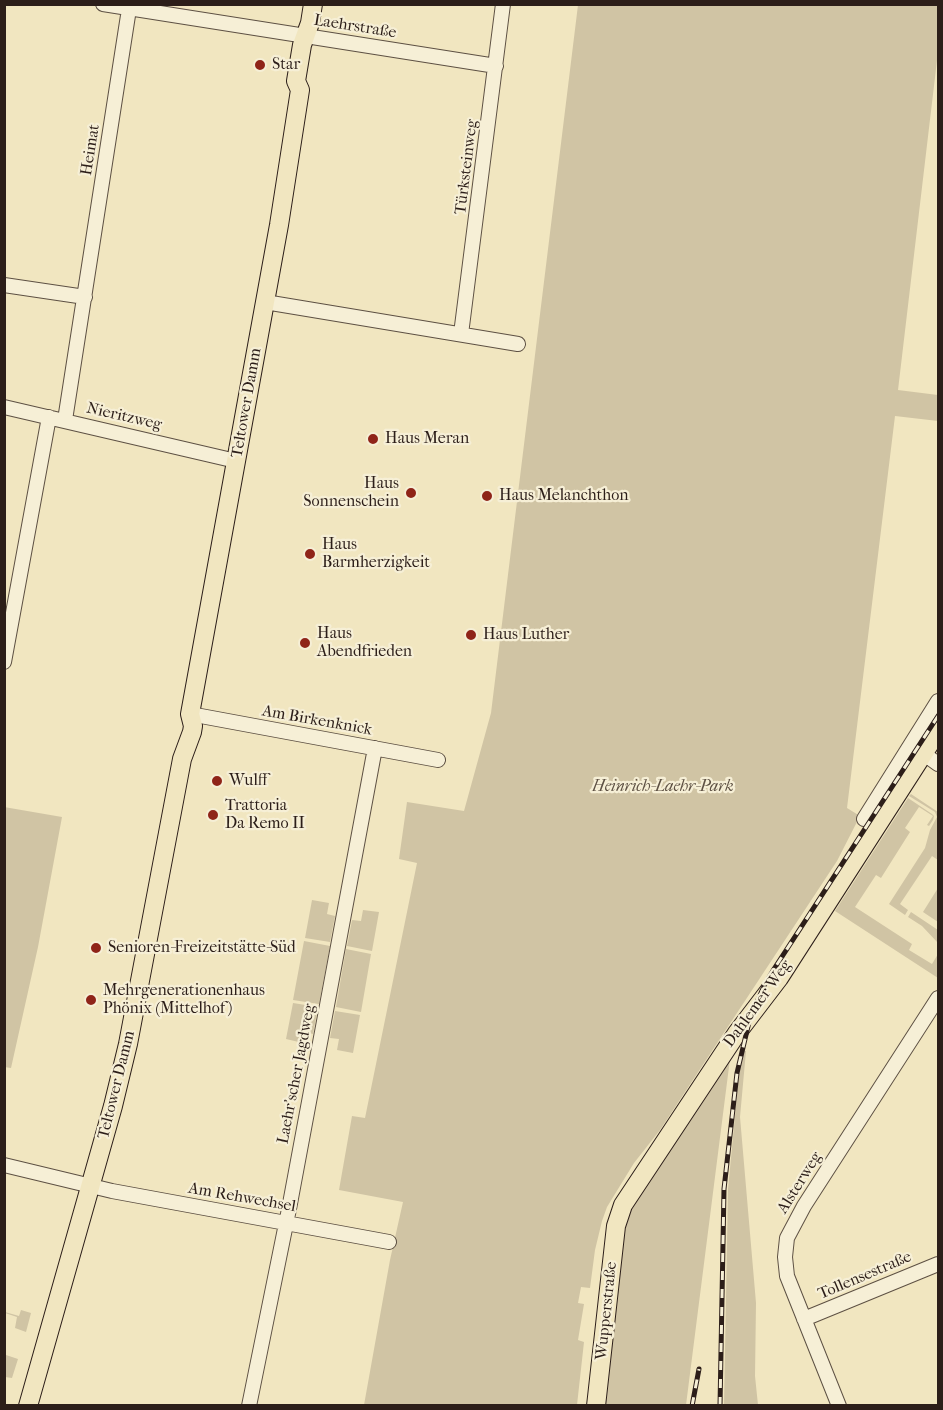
<!DOCTYPE html>
<html>
<head>
<meta charset="utf-8">
<style>
  body { margin:0 }
  #map { position:relative; width:943px; height:1410px; overflow:hidden; background:#f1e6c0; font-family:"IM FELL French Canon",serif }
  canvas { display:block }
  .frame { position:absolute; inset:0; border:6px solid #2c1e19; pointer-events:none }
</style>
</head>
<body>
<div id="map">
<canvas width="943" height="1410"></canvas>
<div class="frame"></div>
</div>
<script>
const context = document.querySelector('canvas').getContext('2d');
context.lineJoin = 'round';
function paint(path, color) { context.fillStyle = color; context.fill(path, 'evenodd'); }
const toPath = rows => new Path2D(rows.map(r => 'M' + r).join(''));
function stroke(path, color, width, dash) { context.strokeStyle = color; context.lineWidth = width; context.lineCap = dash ? 'butt' : 'round'; context.setLineDash(dash || []); context.stroke(path); }
function label(font, color, halo, rows, align = 'center') {
  context.font = font + ' "IM FELL French Canon",serif'; context.lineWidth = 4.5; context.setLineDash([]); context.textBaseline = 'middle'; context.strokeStyle = halo; context.fillStyle = color; for (const [text, x, y, turn = 0] of rows) {
    context.save(); context.translate(x, y); context.rotate((+turn || 0) * Math.PI / 180); context.textAlign = isNaN(turn) ? turn : align; if (halo) context.strokeText(text, 0, 0); context.fillText(text, 0, 0); context.restore();
  }
}
const green = toPath([
  [578,5,938,5,938,52,898,390,938,395,938,421,895,416,847,808,860,816,837,861,660,1130,634,1163,607,1207,602,1221,595,1250,590,1288,581,1287,578,1303,584,1304,578,1340,584,1342,577,1405,364,1405,390,1260,403,1202,339,1190,352,1116,365,1118,417,863,399,859,407,802,464,811,491,713],
  [911,794,938,812,938,860,932,856,900,904,908,910,905,915,889,904,925,848,930,830,937,817,935,812,909,796],
  [908,798,932,814,934,816,933,820,929,826,927,825,933,816,919,807,905,828,910,832,881,878,876,875,855,907,912,944,909,950,932,964,938,954,938,978,835,911],
  [4,807,62,817,38,947,11,1068,4,1067],
  [938,888,938,922,923,912],
  [312,900,329,903,327,914,335,916,330,942,305,938],
  [363,910,379,912,372,951,347,946,352,920,361,921],
  [911,912,938,930,938,943,922,926,908,917],
  [304,941,330,946,319,1004,293,1000],
  [346,949,371,954,361,1012,336,1007],
  [293,1003,318,1007,313,1034,305,1032,303,1043,286,1039],
  [335,1011,360,1015,353,1053,337,1050,339,1039,330,1038],
  [731,1051,686,1405,602,1406,624,1216],
  [743,1051,746,1051,740,1117,756,1303,755,1376,758,1405,724,1405,728,1189,739,1074],
  [21,1310,31,1313,26,1332,15,1328,17,1317,5,1313,5,1312,19,1316],
  [6,1355,18,1359,12,1378,5,1377]
]);
const minor = toPath([
  [103,4,496,66],
  [4,285,85,297],
  [265,302,518,344],
  [461,334,503,4],
  [4,407,236,461],
  [65,420,129,9],
  [4,662,49,417],
  [190,714,438,760],
  [924,754,938,764],
  [864,819,938,701],
  [4,1165,112,1191,389,1242],
  [804,1319,938,1264],
  [249,1406,289,1209,375,748],
  [839,1406,787,1276,785,1257,787,1238,804,1206,938,998]
]);
const major = toPath([
  [28,1406,113,1106,128,1044,182,759,192,732,193,726,190,714,279,225,300,90,296,81,302,45,310,23,313,4],
  [596,1406,616,1226,623,1205,737,1033,779,978,938,731]
]);
const rail = toPath([
  [692,1406,699,1369],
  [720,1406,724,1189,737,1073,750,1018,765,984,774,969,938,716]
]);
const markers = [
  [260,65,6,"#8f2418"],
  [373,439,6,"#8f2418"],
  [411,493,6,"#8f2418"],
  [487,496,6,"#8f2418"],
  [310,554,6,"#8f2418"],
  [471,635,6,"#8f2418"],
  [305,643,6,"#8f2418"],
  [217,781,6,"#8f2418"],
  [213,815,6,"#8f2418"],
  [96,948,6,"#8f2418"],
  [91,1000,6,"#8f2418"]
];
const streetNames = [
  ["Laehrstraße",355,27,9],
  ["Heimat",91,150,-81],
  ["Türksteinweg",467,167,-83],
  ["Teltower Damm",247,403,-80],
  ["Nieritzweg",124,417,13],
  ["Am Birkenknick",317,721,10],
  ["Dahlemer Weg",758,1004,-54],
  ["Laehr'scher Jagdweg",297,1074,-79],
  ["Teltower Damm",117,1085,-76],
  ["Alsterweg",800,1183,-58],
  ["Am Rehwechsel",242,1198,10],
  ["Tollensestraße",865,1276,-23],
  ["Wupperstraße",607,1311,-84]
];
const poiNames = [
  ["Star",272,65],
  ["Haus Meran",385,439],
  ["Haus",399,484,"right"],
  ["Sonnenschein",399,502,"right"],
  ["Haus Melanchthon",499,496],
  ["Haus",322,545],
  ["Barmherzigkeit",322,563],
  ["Haus",317,634],
  ["Abendfrieden",317,652],
  ["Haus Luther",483,635],
  ["Wulff",229,781],
  ["Trattoria",225,806],
  ["Da Remo II",225,824],
  ["Senioren-Freizeitstätte-Süd",108,948],
  ["Mehrgenerationenhaus",103,991],
  ["Phönix (Mittelhof)",103,1009]
];
const parkNames = [
  ["Heinrich-Laehr-Park",663,787]
];
paint(green, '#d0c4a4');
stroke(minor, '#5d5043', 16);
stroke(major, '#2c1e19', 20);
stroke(minor, '#f6efd6', 14);
stroke(major, '#f1e6c0', 18);
stroke(rail, '#2c1e19', 5);
stroke(rail, '#f6efd6', 3, [9]);
for (const [x, y, r, color] of markers) { const dot = new Path2D(); dot.arc(x, y, r, 0, 2 * Math.PI); context.fillStyle = color; context.fill(dot); stroke(dot, '#f6efd6', 2); }
label('16px', '#2c1e19', '#f6efd6', streetNames);
label('16px', '#2c1e19', '#f6efd6', poiNames, 'left');
label('italic 16px', '#5d5043', '#f6efd6', parkNames);
</script>
</body>
</html>
